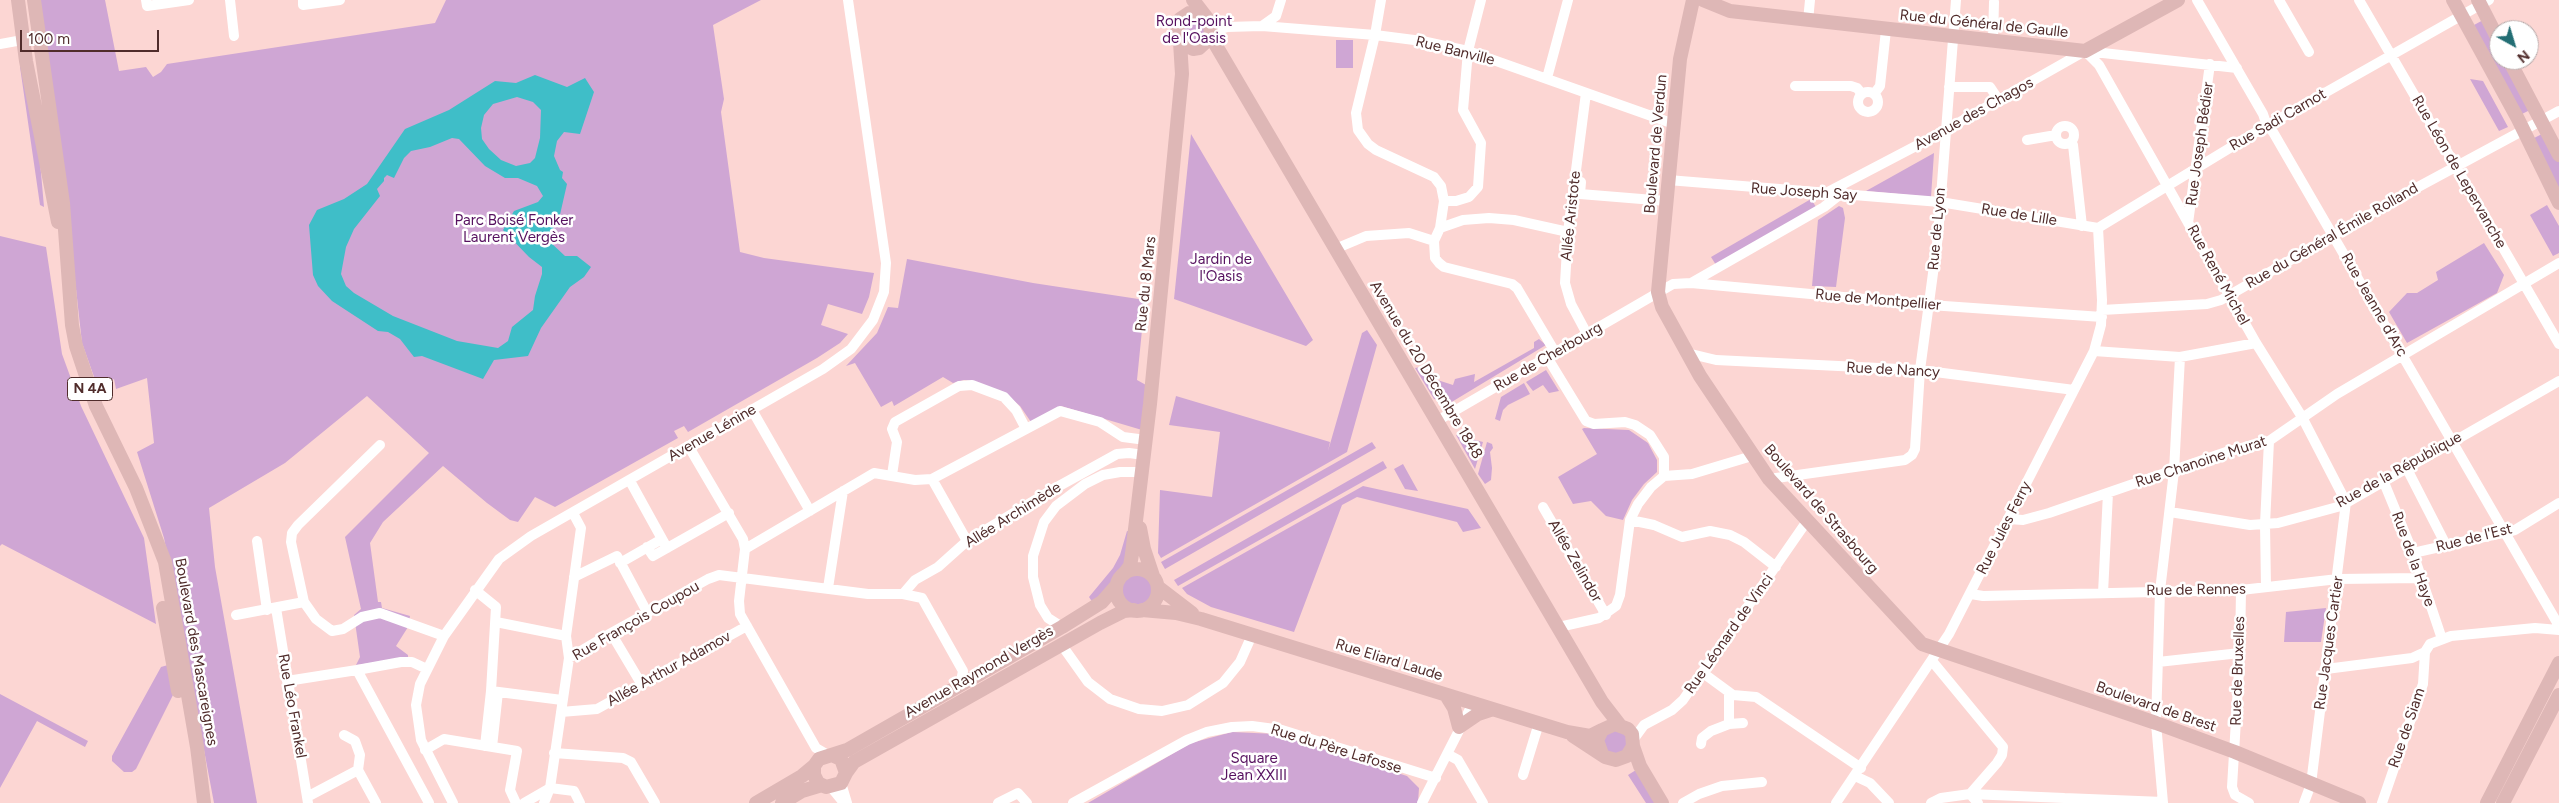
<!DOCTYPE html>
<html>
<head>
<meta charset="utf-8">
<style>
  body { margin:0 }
  #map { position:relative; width:2559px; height:803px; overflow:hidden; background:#fcd6d3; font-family:Figtree,sans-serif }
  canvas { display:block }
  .north { position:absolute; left:2489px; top:20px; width:50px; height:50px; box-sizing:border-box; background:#fff; border:1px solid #b9abaa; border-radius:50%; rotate:141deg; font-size:14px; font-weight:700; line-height:20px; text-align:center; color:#502c2b }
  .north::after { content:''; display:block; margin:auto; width:18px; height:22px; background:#236e74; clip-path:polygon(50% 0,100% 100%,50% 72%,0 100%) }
  .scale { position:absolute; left:20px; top:30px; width:139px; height:22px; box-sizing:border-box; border:2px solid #502c2b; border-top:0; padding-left:6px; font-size:15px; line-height:18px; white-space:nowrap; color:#502c2b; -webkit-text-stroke:4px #fff; paint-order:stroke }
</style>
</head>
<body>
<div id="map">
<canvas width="2559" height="803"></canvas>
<div class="north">N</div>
<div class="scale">100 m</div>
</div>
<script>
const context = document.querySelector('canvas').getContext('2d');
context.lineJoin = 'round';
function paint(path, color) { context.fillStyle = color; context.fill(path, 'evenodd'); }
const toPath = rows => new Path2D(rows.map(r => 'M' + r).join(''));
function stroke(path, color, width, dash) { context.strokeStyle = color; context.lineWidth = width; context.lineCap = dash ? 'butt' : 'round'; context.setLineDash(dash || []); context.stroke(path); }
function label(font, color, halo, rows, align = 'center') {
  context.font = font + ' Figtree,sans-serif'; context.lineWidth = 5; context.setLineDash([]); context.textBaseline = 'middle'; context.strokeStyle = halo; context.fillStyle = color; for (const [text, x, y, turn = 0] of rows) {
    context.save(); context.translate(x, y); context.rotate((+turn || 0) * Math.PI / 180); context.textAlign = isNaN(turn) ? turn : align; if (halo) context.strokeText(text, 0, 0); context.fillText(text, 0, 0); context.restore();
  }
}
const green = toPath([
  [39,0,105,0,119,71,146,67,153,77,161,72,167,64,435,23,446,0,761,0,713,25,724,99,721,112,740,252,764,258,874,273,869,297,862,314,828,304,821,325,848,334,840,343,817,358,688,432,684,426,674,431,678,438,555,507,535,497,518,522,510,520,487,503,443,466,383,522,370,543,378,602,381,602,382,608,410,616,408,627,396,646,408,655,408,658,356,665,360,657,354,615,361,609,345,537,429,453,367,396,285,463,209,508,215,567,257,803,214,803,164,538,137,452,154,443,147,378,116,389,114,379,98,388,82,343,65,190],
  [1189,13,1212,27,1193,49,1176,29],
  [2485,19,2499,46,2499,60,2506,60,2532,109,2520,115,2474,25],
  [1336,40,1353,40,1353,68,1336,68],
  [20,67,25,67,39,150,44,207,40,205],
  [2470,79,2483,81,2508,127,2499,131],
  [2544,133,2559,162,2559,191,2532,139],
  [1191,134,1313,340,1306,346,1174,299],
  [1934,153,1931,197,1866,191],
  [1811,199,1816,207,1716,265,1711,257],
  [2547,205,2559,226,2559,253,2553,256,2530,215],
  [1839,206,1843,208,1845,218,1836,287,1812,286,1818,220],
  [0,236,46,247,62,354,81,406,144,538,156,624,2,544,0,546],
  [2484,243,2504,275,2497,293,2407,343,2389,312,2407,293,2417,293,2438,280,2436,272],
  [907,259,1033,283,1145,300,1137,380,1146,385,1142,430,1061,406,1031,422,1020,406,1007,395,974,381,964,380,953,383,943,377,894,406,892,401,881,407,855,363,846,366,877,333,888,307,898,308],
  [1367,330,1377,345,1347,452,1161,558,1158,553,1160,490,1212,497,1220,432,1169,425,1176,396,1330,442,1328,451,1362,333],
  [1539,339,1546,345,1450,403,1434,399,1415,368,1421,367,1425,376,1453,385,1455,379,1475,374,1474,382,1534,348,1534,342],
  [1546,370,1559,391,1549,393,1543,385,1533,391,1526,382],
  [1524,383,1530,394,1508,405,1503,410,1500,421,1495,419,1501,397],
  [1584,428,1629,430,1648,443,1657,460,1657,472,1644,484,1632,500,1623,520,1606,516,1591,501,1573,504,1558,477,1597,454,1582,429],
  [1456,435,1483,442,1475,469],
  [1372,442,1376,448,1165,569,1161,562],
  [1487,442,1492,444,1493,448,1490,452,1492,468,1491,480,1485,484,1478,474],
  [1383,461,1387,468,1178,586,1174,580],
  [1403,464,1418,491,1405,489,1394,469],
  [1363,486,1468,509,1481,528,1463,532,1457,522,1357,497,1342,505,1294,632,1211,607,1187,594,1182,588],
  [1127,531,1132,532,1128,560,1121,573,1093,603,1089,597,1113,568,1120,555],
  '1121 590a16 16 0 1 1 32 0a16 16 0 1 1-32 0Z',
  [2326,608,2321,642,2284,642,2286,612],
  [168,665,173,695,136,769,132,772,124,772,112,761,112,756,161,667],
  [0,694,88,741,85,747,37,721,0,788],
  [1611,725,1633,740,1616,760,1597,740],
  [1232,732,1276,734,1407,776,1419,788,1418,803,1088,803,1191,743],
  [1636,770,1656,803,1646,803,1628,775]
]);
const water = toPath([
  [535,75,567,87,585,78,594,92,580,134,564,132,557,141,554,156,560,170,563,172,562,178,567,184,559,219,556,220,549,241,565,256,577,256,591,267,584,277,570,287,541,328,528,356,494,360,483,379,422,356,414,357,400,339,388,332,378,331,332,301,318,286,313,275,309,225,317,210,344,199,367,184,405,129,449,110,495,81,516,83],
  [517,97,533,102,541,110,540,138,535,158,530,163,516,166,501,160,489,149,482,139,481,128,484,115,493,104],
  [452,138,459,139,485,166,505,178,518,178,537,186,543,196,538,202,514,211,503,230,529,257,542,267,542,274,535,296,533,310,512,327,508,341,498,348,457,341,393,316,354,293,346,286,341,274,346,247,354,229,380,196,377,189,384,181,384,178,387,175,394,178,404,158,411,151,430,147]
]);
const minor = toPath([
  [146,0,147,6,189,0],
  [230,0,234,36],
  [303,0,303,5,340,0],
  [1381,0,1375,35,1356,113,1358,130,1368,144,1376,150,1434,177,1441,186,1444,201,1440,228,1434,241,1435,258,1439,263,1444,267,1512,284,1517,288,1555,352],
  [2197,0,2263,114,2267,126,2273,132,2559,626],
  [2279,0,2309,52],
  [2359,0,2559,344],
  [1808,21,1810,0],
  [1262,26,1276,16,1281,0],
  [1212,32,1227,27,1262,26,1375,35,1422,41,1468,51,1674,124],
  [1993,40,1994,2],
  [0,44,39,37],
  [2085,51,2099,65,2256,343,2302,417,2346,502,2311,784,2304,803],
  [2085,51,2237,68],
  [1547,78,1568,0],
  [1795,86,1851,86,1857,88,1862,94],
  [1949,87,1990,87,1998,99],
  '1858 102a10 10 0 1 1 20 0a10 10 0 1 1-20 0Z',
  [1586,93,1568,232,1565,283,1571,304,1587,334],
  [1874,94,1880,86,1886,30],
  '2056 135a9 9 0 1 1 18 0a9 9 0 1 1-18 0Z',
  [2027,140,2056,135],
  [2071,142,2073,145,2082,226],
  [1668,180,1940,202,2098,228],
  [1581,182,1580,194,1666,201],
  [1828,192,1935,136,2085,51],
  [1444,201,1456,201,1469,197,1478,187,1481,143,1463,110,1468,51,1481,0],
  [2188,223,2210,64],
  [1440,228,1463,220,1489,218,1514,220,1568,232],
  [2098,228,2261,129,2489,0],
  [1335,249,1366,236,1409,233,1434,241],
  [1691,283,1824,207,1843,192],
  [2102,310,2207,304,2221,300,2407,193,2559,111],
  [2094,351,2180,357,2256,343],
  [1687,353,1716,360,1920,370,2074,390],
  [1547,357,1586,421,1594,424,1625,422,1635,425,1650,435,1664,457,1664,476],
  [752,410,810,511],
  [1437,421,1673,284,1691,283,1930,305,2102,317],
  [380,445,298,525,292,533,291,542,304,602,316,619,332,631,343,629,362,617,380,613,444,636],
  [689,447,743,539,745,549,739,601,740,614,816,748,828,755],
  [2406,467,2446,545],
  [892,475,897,442,892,429,895,422,959,386,972,385,1004,397,1016,410,1026,429],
  [932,479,967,541],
  [1769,479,1905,460,1912,455,1915,449,1920,370,1938,236,1956,0],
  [2383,480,2413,553,2442,639],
  [630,481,667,548],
  [1543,507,1606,615],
  [2170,512,2250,525,2278,523,2341,506,2559,381],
  [2009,519,2023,520,2049,513,2229,451,2269,441,2337,394,2559,263],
  [1630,520,1654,525,1682,537,1710,531,1730,535,1744,542,1776,567],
  [257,541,267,610],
  [647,547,653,556,729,513],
  [745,549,874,473,915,480,932,479,1060,411,1100,422,1123,437,1146,440],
  [2413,553,2515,530,2559,503],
  [620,563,662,539],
  [574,577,617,556,647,612],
  [2266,587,2265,524,2269,441],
  [828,588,843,491],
  [475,590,496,607,491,691,562,700],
  [2241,590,2240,653,2232,787,2235,795,2249,803],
  [2103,593,2108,493],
  [903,594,922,598,963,671,960,686],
  [1971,594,1983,596,2241,590,2338,579,2420,578],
  [276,608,308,803],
  [236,615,304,602],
  [496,622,566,636],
  [1062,627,1048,618,1040,605,1033,577,1033,556,1044,522,1056,506,1085,484,1103,475,1120,472,1142,472],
  [1559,627,1599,618,1616,606,1620,595,1630,520,1638,504,1651,487,1664,476,1692,474,1752,456],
  [611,633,642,685],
  [1061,644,1088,682,1110,699,1139,709,1162,711,1188,705,1223,683,1240,662,1252,635],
  [569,658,566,636,581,528,573,513],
  [1932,661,2003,747,2002,755,1997,763,1970,794,1978,803],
  [2158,662,2240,653],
  [2326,669,2412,658,2425,652,2430,644,2451,636,2535,628,2559,630],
  [357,670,401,662,412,662,427,669],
  [1703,673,1733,695,1756,697,1762,701,1861,768],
  [287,681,357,670,429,803],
  [1729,692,1729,724],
  [561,712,597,709,747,626],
  [344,735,355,741,360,755,358,770,376,803],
  [1633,740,1644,725,1672,710,1683,700,1807,521],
  [1701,744,1702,738,1711,731,1729,724,1743,723],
  [485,746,491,691],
  [492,747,498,692],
  [425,750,444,739,517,751,510,790,516,803],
  [554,753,623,758,631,762,655,803],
  [1447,754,1458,760,1483,803],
  [1523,775,1539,723],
  [1855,776,1870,783,1889,803],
  [841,783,847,803],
  [831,787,844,803],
  [550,788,574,791,580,803],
  [307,797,358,770],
  [2064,802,2064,798,2163,802],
  [453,803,421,740,416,705,420,684,444,636,499,559,531,536,823,369,851,349,873,320,884,292,886,263,848,0],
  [524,803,550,788],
  [544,803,550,788,569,658,611,633,708,579,719,575,868,594,903,594,915,580,938,567,967,541,1050,491,1117,454,1129,453,1144,455],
  [998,803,1018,793,1027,803],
  [1073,803,1187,740,1207,732,1232,727,1252,726,1282,730,1436,778],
  [1422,803,1473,703],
  [1683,803,1699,794,1722,786,1762,782],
  [1836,803,1949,634,2094,351,2101,325,2102,300,2098,228],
  [1931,803,1941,798,1970,794,2064,798],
  [2163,803,2156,723,2160,591,2174,471,2180,357],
  [2382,803,2423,684,2425,652]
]);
const major = toPath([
  [18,0,26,61,58,222],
  [34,0,63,203,72,325,76,346,96,406,136,488,165,562,197,747,204,803],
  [1193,0,1210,22,1211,37,1199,48,1193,49,1182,44,1176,35,1180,19,1189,13,1204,15],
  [1693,0,1680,59,1658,292,1662,307,1700,376,1769,479,1922,644,2156,723,2235,752,2359,803],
  [1703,0,1730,11,2085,51,2178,0],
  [2453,0,2518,119,2559,203],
  [2478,0,2499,41],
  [1211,37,1602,702,1619,724],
  [2509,60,2559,155],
  [1140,528,1144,549,1153,576],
  '1116 590a21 21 0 1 1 42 0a21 21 0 1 1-42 0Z',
  [1124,574,1130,566,1132,554,1150,404,1182,74,1180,42],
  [1158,587,1192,613],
  [163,608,178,691],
  [1142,610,1176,613,1201,619,1567,732,1590,736,1602,730],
  [1446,695,1454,708,1459,727,1478,714,1493,709],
  [1573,736,1605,757,1616,760,1627,756,1633,746,1632,734,1628,729,1615,724,1602,730,1597,740,1602,754],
  [1633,746,1640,766,1662,803],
  [832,755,841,759,846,773,841,783,826,787,818,783,814,775,814,766,819,759,847,750,1062,627,1102,602,1116,586],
  [846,773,854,762,1100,623,1124,611,1134,610],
  [756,803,802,776,814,766],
  [782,803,802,791,822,785],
  [2487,803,2559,663],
  [2503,803,2559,695]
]);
const shields = [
  [90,389,45]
];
const shieldNames = [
  ["N 4A",90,389]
];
const parkNames = [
  ["Rond-point",1194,22],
  ["de l'Oasis",1194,39],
  ["Parc Boisé Fonker",514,221],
  ["Laurent Vergès",514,238],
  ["Jardin de",1221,260],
  ["l'Oasis",1221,277],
  ["Square",1254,759],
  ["Jean XXIII",1254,776]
];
const streetNames = [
  ["Rue du Général de Gaulle",1984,24,6],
  ["Rue Banville",1455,51,14],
  ["Avenue des Chagos",1974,114,-29],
  ["Rue Sadi Carnot",2278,120,-30],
  ["Boulevard de Verdun",1656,144,-85],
  ["Rue Joseph Bédier",2200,144,-82],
  ["Rue Léon de Lepervanche",2459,172,60],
  ["Rue Joseph Say",1804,192,4],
  ["Rue de Lille",2019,215,9],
  ["Allée Aristote",1571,216,-84],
  ["Rue de Lyon",1937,229,-85],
  ["Rue du Général Émile Rolland",2332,236,-30],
  ["Rue René Michel",2218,275,61],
  ["Rue du 8 Mars",1146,284,-84],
  ["Rue de Montpellier",1878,300,5],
  ["Rue Jeanne d'Arc",2374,305,60],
  ["Rue de Cherbourg",1548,357,-30],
  ["Avenue du 20 Décembre 1848",1426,370,59],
  ["Rue de Nancy",1893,370,3],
  ["Avenue Lénine",712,433,-30],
  ["Rue Chanoine Murat",2201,462,-18],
  ["Rue de la République",2399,470,-29],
  ["Boulevard de Strasbourg",1821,509,49],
  ["Allée Archimède",1013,515,-32],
  ["Rue Jules Ferry",2004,528,-63],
  ["Rue de l'Est",2474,538,-14],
  ["Rue de la Haye",2413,559,70],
  ["Allée Zelindor",1575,561,60],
  ["Rue de Rennes",2196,590,-1],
  ["Rue François Coupou",636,621,-30],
  ["Rue Léonard de Vinci",1729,634,-55],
  ["Rue Jacques Cartier",2329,643,-82],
  ["Boulevard des Mascareignes",196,652,80],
  ["Rue Eliard Laude",1389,660,17],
  ["Allée Arthur Adamov",669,669,-29],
  ["Rue de Bruxelles",2238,671,-88],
  ["Avenue Raymond Vergès",979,672,-30],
  ["Rue Léo Frankel",292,706,80],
  ["Boulevard de Brest",2156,707,19],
  ["Rue de Siam",2407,728,-71],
  ["Rue du Père Lafosse",1336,749,17]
];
paint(green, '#cfa6d4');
paint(water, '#3fbec8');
stroke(minor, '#fff', 10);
stroke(major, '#deb7b6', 14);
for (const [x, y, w] of shields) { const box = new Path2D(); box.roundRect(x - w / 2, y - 11.5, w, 23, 4); context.fillStyle = '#fff'; context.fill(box); stroke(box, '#502c2b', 1); }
label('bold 14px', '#502c2b', null, shieldNames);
label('15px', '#56115f', '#fff', parkNames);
label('15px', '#502c2b', '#fff', streetNames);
</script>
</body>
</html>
